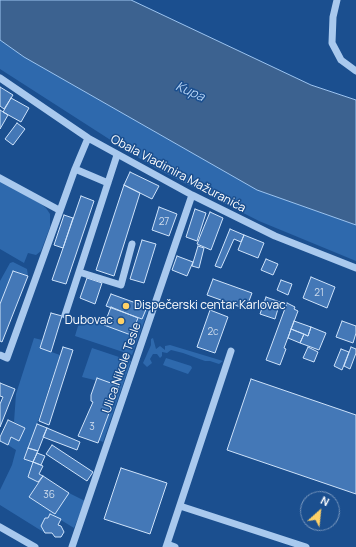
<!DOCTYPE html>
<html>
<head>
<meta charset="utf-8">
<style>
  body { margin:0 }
  #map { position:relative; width:356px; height:547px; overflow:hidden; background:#1b4f8f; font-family:Manrope,sans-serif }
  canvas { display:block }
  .north { position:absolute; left:300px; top:491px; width:40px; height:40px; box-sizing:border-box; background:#1b4f8f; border:1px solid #7695bc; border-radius:50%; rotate:27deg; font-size:11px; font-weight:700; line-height:16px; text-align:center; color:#fff }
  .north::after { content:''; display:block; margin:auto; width:14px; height:18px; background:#ffd166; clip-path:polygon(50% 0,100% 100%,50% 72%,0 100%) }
</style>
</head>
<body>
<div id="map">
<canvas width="356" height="547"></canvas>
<div class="north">N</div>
</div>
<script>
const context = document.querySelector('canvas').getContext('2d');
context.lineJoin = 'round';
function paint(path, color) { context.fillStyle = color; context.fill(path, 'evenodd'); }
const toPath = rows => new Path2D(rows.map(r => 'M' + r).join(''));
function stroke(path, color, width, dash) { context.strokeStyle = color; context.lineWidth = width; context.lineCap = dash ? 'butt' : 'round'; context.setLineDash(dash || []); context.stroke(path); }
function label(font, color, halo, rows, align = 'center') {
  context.font = font + ' Manrope,sans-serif'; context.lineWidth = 3; context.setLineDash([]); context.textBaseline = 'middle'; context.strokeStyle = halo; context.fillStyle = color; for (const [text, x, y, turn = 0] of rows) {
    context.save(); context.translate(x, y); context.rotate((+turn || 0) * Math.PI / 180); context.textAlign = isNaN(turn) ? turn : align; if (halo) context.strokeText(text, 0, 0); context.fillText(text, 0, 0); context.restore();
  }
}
const green = toPath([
  [0,40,24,57,257,190,356,225,356,261,259,221,155,168,123,148,0,69],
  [0,180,41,204,46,208,50,214,50,227,41,251,36,255,28,253,24,263,0,249],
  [13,262,27,269,28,276,13,271,0,304,0,281,10,263],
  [147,307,149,308,132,355,75,336,80,319,88,318,131,335,138,318,142,319],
  [34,338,42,340,40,348,60,355,37,424,33,462,28,477,38,482,29,497,55,513,69,493,85,501,74,528,51,514,48,518,45,519,41,526,45,533,0,505,0,490,12,465,16,450,8,445,11,437,19,440,25,428,14,422,16,394],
  [153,338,156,349,160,346,165,350,165,346,170,345,223,361,219,364,210,361,205,361,183,353,171,350,167,353,162,352,162,356,160,358,157,354,153,354,150,359,152,363,147,367,143,363,151,345,151,339],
  [92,348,131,361,103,442,99,440,119,386,82,377],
  [166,358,191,366,192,368,188,374,163,365]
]);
const water = toPath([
  [0,0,131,0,311,85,356,100,356,225,257,190,24,57,0,40,0,0]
]);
const building = toPath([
  [0,87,13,95,4,109,0,106,0,87],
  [11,98,29,108,21,122,3,112,11,98],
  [0,110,8,115,0,129,0,110],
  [17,123,25,129,13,145,5,139,17,123],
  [130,172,159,186,152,199,124,185,130,172],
  [124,185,140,193,114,276,96,270,124,185],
  [81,196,94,201,66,284,52,280,81,196],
  [159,207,177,214,169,236,152,230,159,207],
  [195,209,206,213,197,241,186,237,195,209],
  [210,212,223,218,211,250,197,244,210,212],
  [64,215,73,218,63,248,54,245,64,215],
  [230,229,244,235,241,242,234,239,221,268,215,266,230,229],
  [244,235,264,243,258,258,238,250,244,235],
  [142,240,156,244,144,283,130,279,142,240],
  [198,246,204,248,199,268,192,266,198,246],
  [177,256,193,262,187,276,172,270,177,256],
  [266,259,278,264,273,275,261,270,266,259],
  [13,271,28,276,2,342,0,341,0,304,13,271],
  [311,277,335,287,327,308,303,298,311,277],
  [87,278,102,283,95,304,80,298,87,278],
  [213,279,252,293,246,309,207,295,213,279],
  [281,280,292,284,288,295,277,290,281,280],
  [111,294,147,307,142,319,106,306,111,294],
  [266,297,280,302,275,319,260,314,266,297],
  [287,303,295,307,294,309,298,311,284,348,286,349,280,365,266,360,287,303],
  [111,307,138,318,131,335,104,325,111,307],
  [210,310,228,317,215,353,197,347,210,310],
  [51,313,62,316,51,352,40,348,51,313],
  [294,321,311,327,308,336,291,329,294,321],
  [342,321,356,326,356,333,353,343,336,337,342,321],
  [311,327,326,333,319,350,300,343,304,334,308,336,311,327],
  [291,329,304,334,300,343,288,338,291,329],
  [63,347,73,350,49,425,39,421,63,347],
  [308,347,318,352,314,362,303,358,308,347],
  [351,347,356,349,356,353,350,369,344,366,351,347],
  [341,349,349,352,342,370,334,366,341,349],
  [97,378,119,386,98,443,78,436,93,402,91,401,91,395,97,378],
  [251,379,356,415,356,494,227,450,251,379],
  [0,383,15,389,0,427,0,404,3,397,0,396,0,383],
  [8,420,25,428,19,441,11,437,8,445,0,441,0,437,8,420],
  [37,424,47,428,38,451,28,448,37,424],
  [47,428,80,442,77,450,43,437,47,428],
  [52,445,93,472,87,481,46,454,52,445],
  [28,448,38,451,33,462,24,459,28,448],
  [37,453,45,456,41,465,33,462,37,453],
  [33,462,43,466,39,474,43,476,38,482,28,477,33,462],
  [121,468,167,483,150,534,104,519,121,468],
  [43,476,69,493,55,514,29,497,43,476],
  [50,514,61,519,58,525,61,526,64,532,61,537,55,537,52,533,45,533,41,526,45,518,48,518,50,514]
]);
const minor = toPath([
  [337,0,333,17,332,43,341,60,356,71],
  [0,78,88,138,192,195,275,236,356,268],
  [88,138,75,169,108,183],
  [0,178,59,210],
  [79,272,121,285,132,244],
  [65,315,117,155],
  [0,355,7,358,75,169],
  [180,506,306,547],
  [0,527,35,547],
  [167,544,175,547],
  [72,547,192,195],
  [166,547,231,351]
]);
const markers = [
  [126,306,4,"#ffd166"],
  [121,321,4,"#ffd166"]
];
const numberNames = [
  ["27",164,222],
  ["21",319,293],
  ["2c",213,332],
  ["3",92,427],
  ["36",49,495]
];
const streetNames = [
  ["Obala Vladimira Mažuranića",178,174,28],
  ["Ulica Nikole Tesle",122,368,-71]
];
const poiNames = [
  ["Dispečerski centar Karlovac",134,306],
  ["Dubovac",113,321,"right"]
];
const waterNames = [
  ["Kupa",190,92,24]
];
paint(green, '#2e69ad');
paint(water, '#3c6290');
stroke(water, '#9cc4f0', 1);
paint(building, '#4478b7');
stroke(building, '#cfe3fa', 1);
stroke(minor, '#a9c9ee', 7);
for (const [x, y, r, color] of markers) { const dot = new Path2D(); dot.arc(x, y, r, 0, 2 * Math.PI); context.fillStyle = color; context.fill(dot); stroke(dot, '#1b4f8f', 1.5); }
label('10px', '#d0dded', null, numberNames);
label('12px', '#fff', '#1b4f8f', streetNames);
label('12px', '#fff', '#1b4f8f', poiNames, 'left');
label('italic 13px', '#b5d3f5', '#1b4f8f', waterNames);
</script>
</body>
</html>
